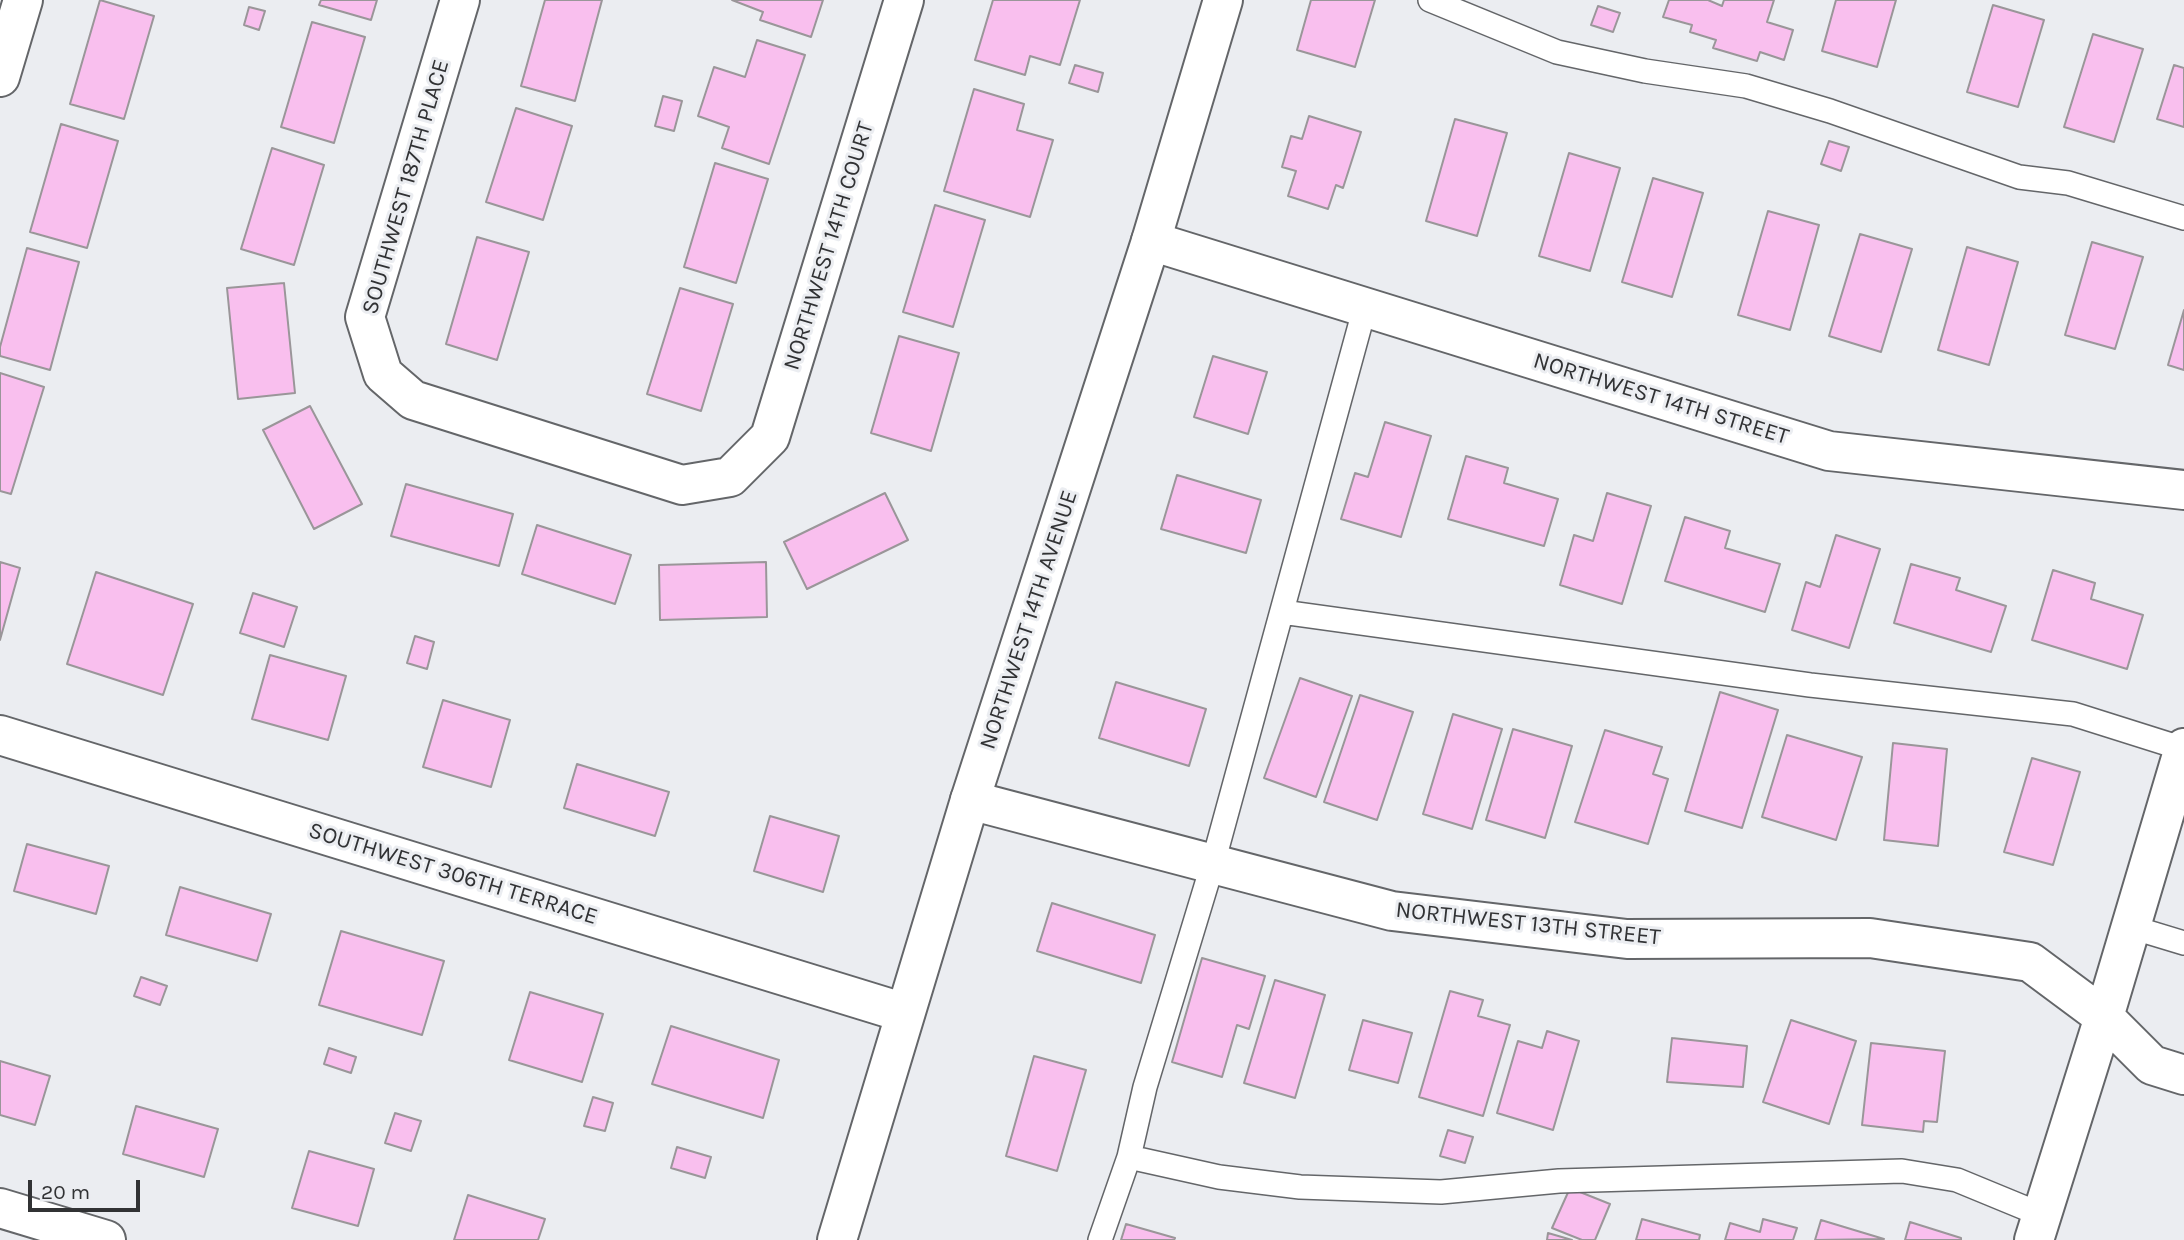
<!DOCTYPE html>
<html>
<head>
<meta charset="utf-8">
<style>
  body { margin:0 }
  #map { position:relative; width:2184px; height:1240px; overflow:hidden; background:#ebedf1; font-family:Karla,sans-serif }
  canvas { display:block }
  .scale { position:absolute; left:28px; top:1180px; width:112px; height:32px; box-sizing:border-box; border:4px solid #313234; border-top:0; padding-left:9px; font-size:21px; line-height:24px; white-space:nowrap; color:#313234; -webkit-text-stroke:5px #ebedf1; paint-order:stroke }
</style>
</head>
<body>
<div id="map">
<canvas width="2184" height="1240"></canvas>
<div class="scale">20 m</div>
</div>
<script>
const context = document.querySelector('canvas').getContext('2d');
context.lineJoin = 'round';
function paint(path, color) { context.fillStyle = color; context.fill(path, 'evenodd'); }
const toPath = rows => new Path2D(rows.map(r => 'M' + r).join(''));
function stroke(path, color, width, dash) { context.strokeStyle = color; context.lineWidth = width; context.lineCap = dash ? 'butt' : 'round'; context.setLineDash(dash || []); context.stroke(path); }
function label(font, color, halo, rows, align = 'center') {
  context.font = font + ' Karla,sans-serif'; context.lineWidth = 6; context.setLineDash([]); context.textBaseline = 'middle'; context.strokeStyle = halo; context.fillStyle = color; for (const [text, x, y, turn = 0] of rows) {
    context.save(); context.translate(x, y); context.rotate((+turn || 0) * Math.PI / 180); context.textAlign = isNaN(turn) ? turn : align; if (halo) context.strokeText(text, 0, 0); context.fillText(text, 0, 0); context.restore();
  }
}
const building = toPath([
  [100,0,154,16,124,119,70,104,100,0],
  [321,0,377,0,371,20,319,5,321,0],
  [545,0,602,0,575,101,521,86,545,0],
  [732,0,823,0,811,37,760,20,763,12,732,0],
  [993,0,1080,0,1060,65,1030,56,1025,75,975,60,993,0],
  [1311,0,1375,0,1355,67,1297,50,1311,0],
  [1669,0,1708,0,1722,6,1724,0,1774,0,1767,22,1793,30,1784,60,1760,52,1757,61,1713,48,1716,40,1690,32,1692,25,1663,17,1669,0],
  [1836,0,1896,0,1877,67,1822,51,1836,0],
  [1993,5,2044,20,2018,107,1967,92,1993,5],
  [1598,6,1620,13,1613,32,1591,25,1598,6],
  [249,7,265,11,259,30,244,25,249,7],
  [312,22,365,37,334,143,281,127,312,22],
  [2093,34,2143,49,2114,142,2064,127,2093,34],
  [757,40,805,55,769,164,722,148,729,127,698,116,714,67,745,77,757,40],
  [1075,65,1103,73,1098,92,1069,83,1075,65],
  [2174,65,2184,68,2184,127,2157,119,2174,65],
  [974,89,1024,104,1017,130,1053,140,1030,217,944,191,974,89],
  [663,96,682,101,674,131,655,126,663,96],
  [516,108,572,126,543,220,486,202,516,108],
  [1309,116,1361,132,1343,188,1336,185,1328,209,1288,196,1296,171,1282,167,1291,136,1302,139,1309,116],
  [1455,119,1507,133,1477,236,1426,221,1455,119],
  [61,124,118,141,87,248,30,232,61,124],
  [1829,141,1849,147,1841,171,1821,164,1829,141],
  [272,148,324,165,294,265,241,249,272,148],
  [1569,153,1620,168,1590,271,1539,256,1569,153],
  [715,163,768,179,736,283,684,267,715,163],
  [1653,178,1703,193,1672,297,1622,282,1653,178],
  [935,205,985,220,953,327,903,312,935,205],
  [1768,211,1819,225,1790,330,1738,315,1768,211],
  [1860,234,1912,249,1881,352,1829,336,1860,234],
  [477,237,529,252,497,360,446,344,477,237],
  [2092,242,2143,257,2115,349,2065,335,2092,242],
  [1967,247,2018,262,1989,365,1938,350,1967,247],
  [27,248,79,262,50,370,0,356,0,347,27,248],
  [284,283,295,393,238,399,227,288,284,283],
  [680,288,733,304,701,411,647,394,680,288],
  [2184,310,2184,370,2168,365,2184,310],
  [899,336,959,353,931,451,871,433,899,336],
  [1213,356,1267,372,1248,434,1194,417,1213,356],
  [0,373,44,387,11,494,0,491,0,373],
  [310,406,362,504,314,529,263,430,310,406],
  [1385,422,1431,436,1401,537,1341,519,1355,473,1368,477,1385,422],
  [1466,456,1508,468,1504,483,1558,499,1544,546,1448,519,1466,456],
  [1177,475,1261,500,1246,553,1161,529,1177,475],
  [406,484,513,514,499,566,391,536,406,484],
  [885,493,908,540,807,589,784,542,885,493],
  [1607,493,1651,506,1622,604,1560,585,1574,535,1593,541,1607,493],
  [1685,517,1730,531,1725,548,1780,564,1765,612,1665,581,1685,517],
  [537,525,631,555,615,604,522,574,537,525],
  [1836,535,1880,549,1849,648,1792,630,1806,582,1820,587,1836,535],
  [0,562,20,568,0,640,0,562],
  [766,562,767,617,660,620,659,565,766,562],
  [1911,564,1960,578,1956,590,2006,606,1991,652,1894,623,1911,564],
  [2053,570,2095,583,2091,599,2143,615,2127,669,2032,640,2053,570],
  [96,572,193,604,163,695,67,664,96,572],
  [253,593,297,607,284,647,240,633,253,593],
  [415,636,434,642,427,669,407,663,415,636],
  [270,655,346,676,328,740,252,719,270,655],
  [1300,678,1352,696,1316,797,1264,778,1300,678],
  [1116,682,1206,709,1189,766,1099,738,1116,682],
  [1720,692,1778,710,1742,828,1685,811,1720,692],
  [1360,695,1413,712,1377,820,1324,802,1360,695],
  [443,700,510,720,491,787,423,767,443,700],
  [1453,714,1502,729,1472,829,1423,814,1453,714],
  [1513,729,1572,746,1545,838,1486,820,1513,729],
  [1605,730,1662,747,1653,774,1668,779,1648,844,1575,822,1605,730],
  [1787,735,1862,757,1836,840,1762,817,1787,735],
  [1893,743,1947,749,1938,846,1884,840,1893,743],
  [2032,758,2080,772,2053,865,2004,852,2032,758],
  [577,764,669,792,655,836,564,808,577,764],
  [770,816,839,836,823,892,754,871,770,816],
  [27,844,109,866,96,914,14,891,27,844],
  [180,887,271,914,257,961,166,935,180,887],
  [1052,903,1155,935,1141,983,1037,951,1052,903],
  [341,931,444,961,422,1035,319,1005,341,931],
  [1202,958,1265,976,1249,1029,1237,1025,1222,1077,1172,1062,1202,958],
  [141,977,167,986,160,1005,134,996,141,977],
  [1275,980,1325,995,1295,1098,1244,1083,1275,980],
  [1450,991,1483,1000,1478,1016,1510,1025,1483,1116,1419,1097,1450,991],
  [530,992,603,1014,582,1082,509,1060,530,992],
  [1363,1020,1412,1033,1398,1083,1349,1070,1363,1020],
  [1791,1020,1856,1041,1829,1124,1763,1102,1791,1020],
  [671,1026,779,1060,763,1118,652,1084,671,1026],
  [1547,1031,1579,1041,1553,1130,1497,1113,1518,1041,1542,1048,1547,1031],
  [1672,1038,1747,1046,1743,1087,1667,1082,1672,1038],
  [1871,1043,1945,1051,1937,1122,1924,1121,1923,1132,1862,1125,1871,1043],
  [329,1048,356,1057,351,1073,324,1064,329,1048],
  [1034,1056,1086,1070,1057,1171,1006,1156,1034,1056],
  [0,1061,50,1076,35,1125,0,1115,0,1061],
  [593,1097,613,1103,605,1131,584,1126,593,1097],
  [136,1106,218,1129,204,1177,123,1154,136,1106],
  [395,1113,421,1121,411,1151,385,1143,395,1113],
  [1448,1130,1473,1137,1465,1163,1440,1156,1448,1130],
  [677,1147,711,1157,705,1178,671,1168,677,1147],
  [309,1151,374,1169,358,1226,292,1208,309,1151],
  [1570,1188,1610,1204,1595,1240,1582,1240,1552,1228,1570,1188],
  [468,1195,545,1219,538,1240,454,1240,468,1195],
  [1642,1219,1700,1235,1699,1240,1636,1240,1642,1219],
  [1763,1219,1797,1228,1793,1240,1725,1240,1730,1223,1760,1232,1763,1219],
  [1821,1220,1884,1239,1815,1240,1821,1220],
  [1910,1222,1961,1238,1961,1240,1905,1240,1910,1222],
  [1126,1224,1175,1238,1174,1240,1121,1240,1126,1224],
  [1548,1233,1572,1240,1547,1240,1548,1233]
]);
const service = toPath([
  [1430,0,1557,52,1645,71,1746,86,1830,111,2019,177,2068,183,2184,218],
  [1282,612,1810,685,2073,714,2184,749],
  [2131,927,2184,943],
  [1129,1157,1219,1177,1300,1187,1441,1192,1559,1181,1902,1171,1957,1180,2042,1215],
  [1100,1240,1129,1157,1145,1087,1213,863,1365,307]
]);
const minor = toPath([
  [460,0,365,317,383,374,413,400,682,485,730,477,770,437,904,0],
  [0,77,23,0],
  [1151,241,1829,451,2184,490],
  [0,735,905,1013],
  [970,800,1392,911,1627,939,1870,938,2030,962,2104,1017,2152,1065,2184,1075],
  [0,1208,106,1240],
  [2034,1240,2104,1017,2184,748]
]);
const tertiary = toPath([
  [837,1240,970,800,1151,241,1223,0]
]);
const streetNames = [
  ["SOUTHWEST 187TH PLACE",406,187,-74],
  ["NORTHWEST 14TH COURT",829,246,-73],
  ["NORTHWEST 14TH STREET",1661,399,17],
  ["NORTHWEST 14TH AVENUE",1029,620,-72],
  ["SOUTHWEST 306TH TERRACE",453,874,17],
  ["NORTHWEST 13TH STREET",1528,924,6]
];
paint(building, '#f9bfee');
stroke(building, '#9a9699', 2);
stroke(service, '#646669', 26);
stroke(minor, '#646669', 42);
stroke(tertiary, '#646669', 42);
stroke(service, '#fff', 23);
stroke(minor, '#fff', 38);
stroke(tertiary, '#fff', 38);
label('23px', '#313234', '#ebedf1', streetNames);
</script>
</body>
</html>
